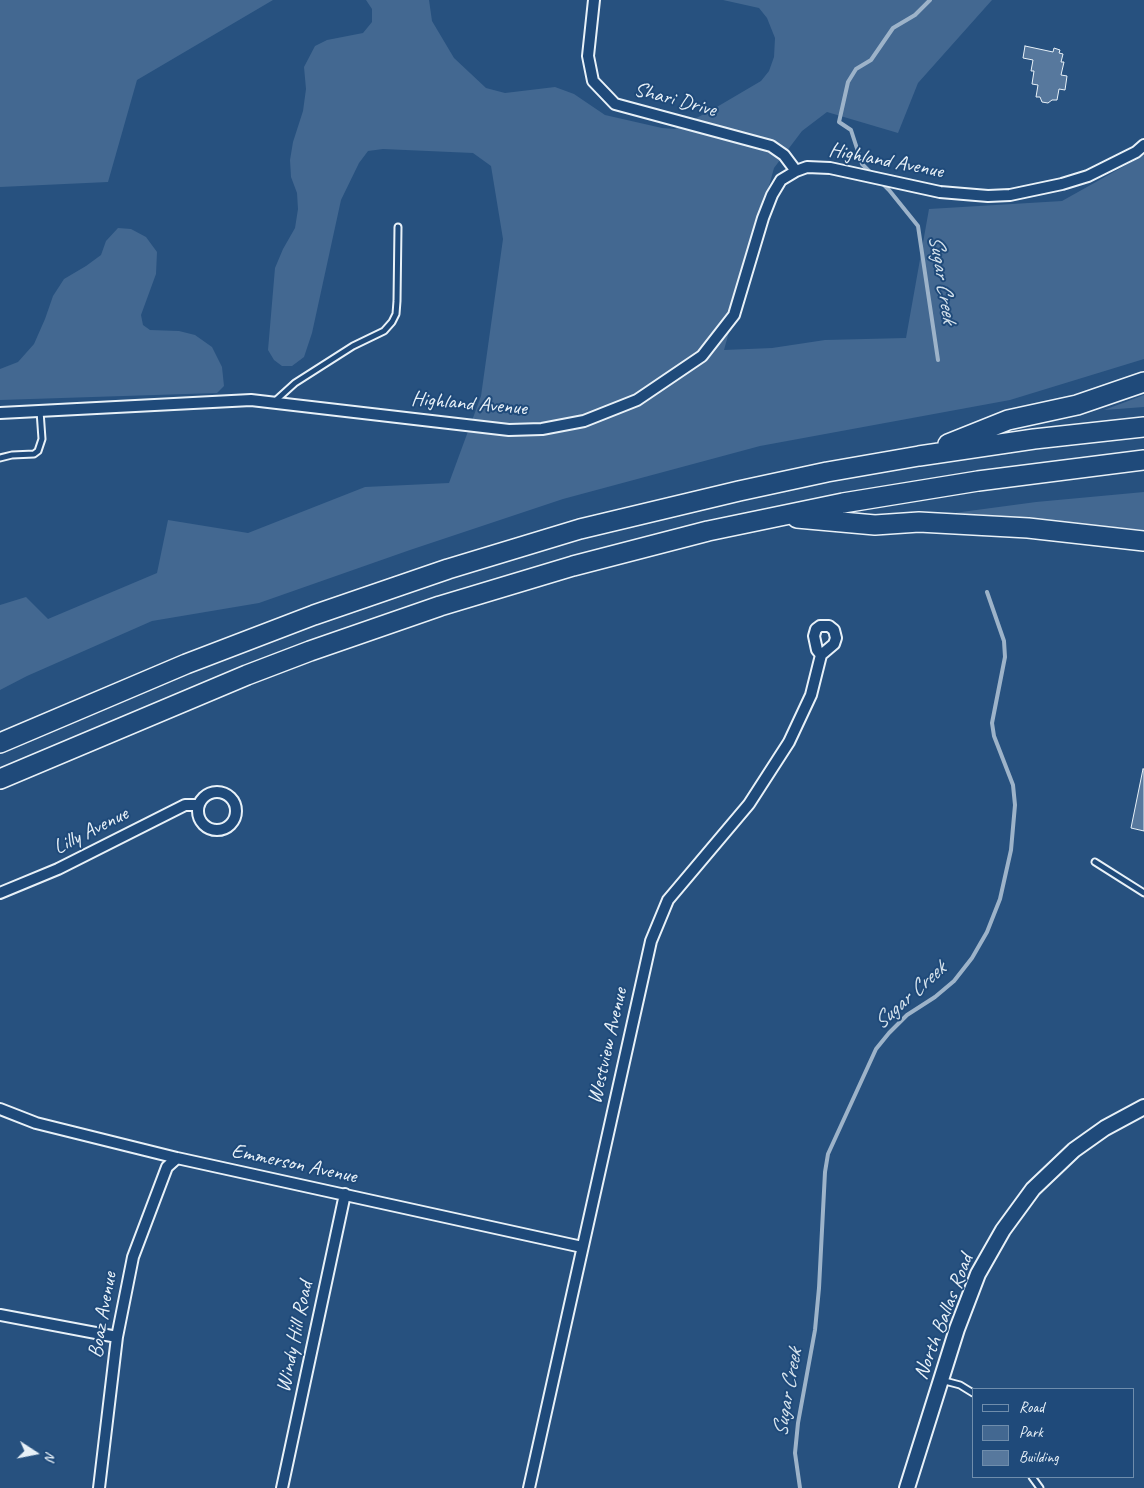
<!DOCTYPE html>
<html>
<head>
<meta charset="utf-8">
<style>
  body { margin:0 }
  #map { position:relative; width:1144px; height:1488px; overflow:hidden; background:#27517f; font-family:Caveat,sans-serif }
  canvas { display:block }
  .legend { position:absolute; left:972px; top:1388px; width:162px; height:90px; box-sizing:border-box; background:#1f4a7a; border:1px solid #6f8dac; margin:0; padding:6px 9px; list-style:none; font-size:15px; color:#e8f1f8 }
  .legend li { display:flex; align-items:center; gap:10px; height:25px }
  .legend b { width:25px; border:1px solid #6f8dac }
  .north { position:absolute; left:10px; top:1428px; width:50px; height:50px; -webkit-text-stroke:4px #1f4a7a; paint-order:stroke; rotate:101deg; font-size:14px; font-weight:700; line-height:20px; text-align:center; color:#e8f1f8 }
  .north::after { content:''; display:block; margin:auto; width:18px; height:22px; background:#e8f1f8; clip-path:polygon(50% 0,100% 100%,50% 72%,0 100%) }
</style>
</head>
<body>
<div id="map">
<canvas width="1144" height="1488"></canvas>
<ul class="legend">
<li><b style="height:6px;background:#1f4a7a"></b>Road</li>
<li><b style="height:14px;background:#436891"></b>Park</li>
<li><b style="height:14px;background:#57789d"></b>Building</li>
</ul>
<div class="north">N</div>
</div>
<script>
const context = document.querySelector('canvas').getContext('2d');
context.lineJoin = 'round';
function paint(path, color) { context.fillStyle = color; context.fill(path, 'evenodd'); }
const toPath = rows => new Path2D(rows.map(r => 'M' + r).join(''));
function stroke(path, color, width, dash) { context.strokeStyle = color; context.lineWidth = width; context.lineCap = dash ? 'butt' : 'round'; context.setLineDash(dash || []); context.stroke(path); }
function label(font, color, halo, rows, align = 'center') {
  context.font = font + ' Caveat,sans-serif'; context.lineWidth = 4; context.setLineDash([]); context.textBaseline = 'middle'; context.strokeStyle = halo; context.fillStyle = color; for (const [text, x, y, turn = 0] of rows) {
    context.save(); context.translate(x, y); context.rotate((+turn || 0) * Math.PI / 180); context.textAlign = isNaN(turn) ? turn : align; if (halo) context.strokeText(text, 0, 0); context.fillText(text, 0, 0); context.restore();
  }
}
const green = toPath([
  [0,0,273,0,137,80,108,182,0,187],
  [366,0,429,0,432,21,454,58,486,88,505,93,555,87,574,94,605,115,662,128,675,129,710,111,761,81,769,71,774,57,775,38,767,18,759,8,723,0,992,0,918,83,898,133,827,112,802,131,774,168,724,350,772,348,825,340,906,338,929,209,1062,201,1144,155,1144,359,1010,400,760,446,563,499,410,550,259,603,152,621,27,676,0,690,0,605,26,597,48,619,157,573,168,520,248,533,365,487,449,483,481,396,503,239,491,166,473,153,383,149,368,151,359,163,341,200,312,333,304,357,292,366,282,366,274,360,268,350,275,268,283,249,295,228,298,209,297,193,291,177,290,160,293,142,303,111,306,89,304,67,315,46,327,40,363,33,372,22,372,9],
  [118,228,131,229,146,237,157,252,156,274,141,315,143,325,150,330,179,331,195,335,212,347,222,367,224,386,217,393,0,400,0,369,18,362,34,344,45,319,53,296,64,279,86,266,101,255,106,241],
  [1144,395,1144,407,1104,410],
  [1144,492,1144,530,1026,518,954,513,1036,502]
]);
const stream = toPath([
  [872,174,862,164,851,130,839,122,848,82,856,69,871,60,893,28,915,15,930,0],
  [881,182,889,190,918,226,938,360],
  [800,1488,795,1453,798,1423,815,1330,819,1288,825,1172,828,1154,876,1049,889,1033,907,1015,935,997,954,981,972,958,987,932,1000,899,1011,850,1015,805,1013,785,994,736,992,723,1005,657,1004,641,987,592]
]);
const building = toPath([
  [1025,46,1053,52,1054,48,1060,50,1059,53,1063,54,1061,62,1064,62,1061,75,1067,76,1065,90,1059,89,1057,100,1052,100,1048,103,1042,102,1040,97,1036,97,1038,85,1032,84,1034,71,1031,71,1033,60,1023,58,1025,46],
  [1143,769,1144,769,1144,831,1131,828,1143,769]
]);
const lane = toPath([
  [274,402,295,383,353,346,384,331,392,322,396,314,397,301,398,227],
  [0,458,12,455,34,454,38,451,42,439,40,411],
  [1095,862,1144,893],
  [941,1380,960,1385,973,1393],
  [1032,1477,1040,1488]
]);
const street = toPath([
  [594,0,588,56,593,81,615,104,771,146,784,155,796,171],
  [0,413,251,400,509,430,542,429,584,421,637,400,702,356,734,315,763,218,772,195,781,180,796,171,807,167,830,168,940,192,988,196,1010,195,1062,184,1088,176,1136,152,1144,145],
  '198 811a19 19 0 1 1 38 0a19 19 0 1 1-38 0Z',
  [0,893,58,869,185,805,199,805],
  [0,1109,36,1123,177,1158,582,1247],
  [0,1315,117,1337],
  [99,1488,117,1337,133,1257,167,1167,177,1158],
  [282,1488,345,1194],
  [529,1488,651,941,668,900,749,804,789,742,811,695,821,655,834,644,836,638,834,630,829,626,820,626,816,629,814,636,817,650,821,655]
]);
const secondary = toPath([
  [907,1488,957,1329,978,1274,1003,1230,1033,1189,1074,1150,1105,1128,1144,1107]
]);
const highway = toPath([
  [948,444,1008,420,1077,405,1144,382],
  [797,518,875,525,919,522,1028,528,1144,541],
  [0,743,186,664,314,615,448,569,580,529,739,491,827,472,919,456,1034,439,1144,427],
  [0,779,247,675,310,651,440,606,573,566,708,531,843,503,978,481,1144,460]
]);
const streetNames = [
  ["Shari Drive",675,100,15],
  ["Highland Avenue",886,161,11],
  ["Highland Avenue",469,404,5],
  ["Lilly Avenue",91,831,-27],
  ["Westview Avenue",608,1046,-77],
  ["Emmerson Avenue",294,1164,12],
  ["Boaz Avenue",103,1315,-80],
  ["North Ballas Road",944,1317,-69],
  ["Windy Hill Road",295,1337,-78]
];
const waterNames = [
  ["Sugar Creek",942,279,81],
  ["Sugar Creek",910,996,-42],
  ["Sugar Creek",788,1393,-80]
];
paint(green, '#436891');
stroke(stream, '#9db3c9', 4);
paint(building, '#57789d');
stroke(building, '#e8f1f8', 1);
stroke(lane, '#e8f1f8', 9);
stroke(street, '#e8f1f8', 14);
stroke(secondary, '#e8f1f8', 18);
stroke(highway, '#e8f1f8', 22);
stroke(lane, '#1f4a7a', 5);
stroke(street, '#1f4a7a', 10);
stroke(secondary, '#1f4a7a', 14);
stroke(highway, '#1f4a7a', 19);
label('21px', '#e8f1f8', '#1f4a7a', streetNames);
label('italic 22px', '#d5e2ec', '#1f4a7a', waterNames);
</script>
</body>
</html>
